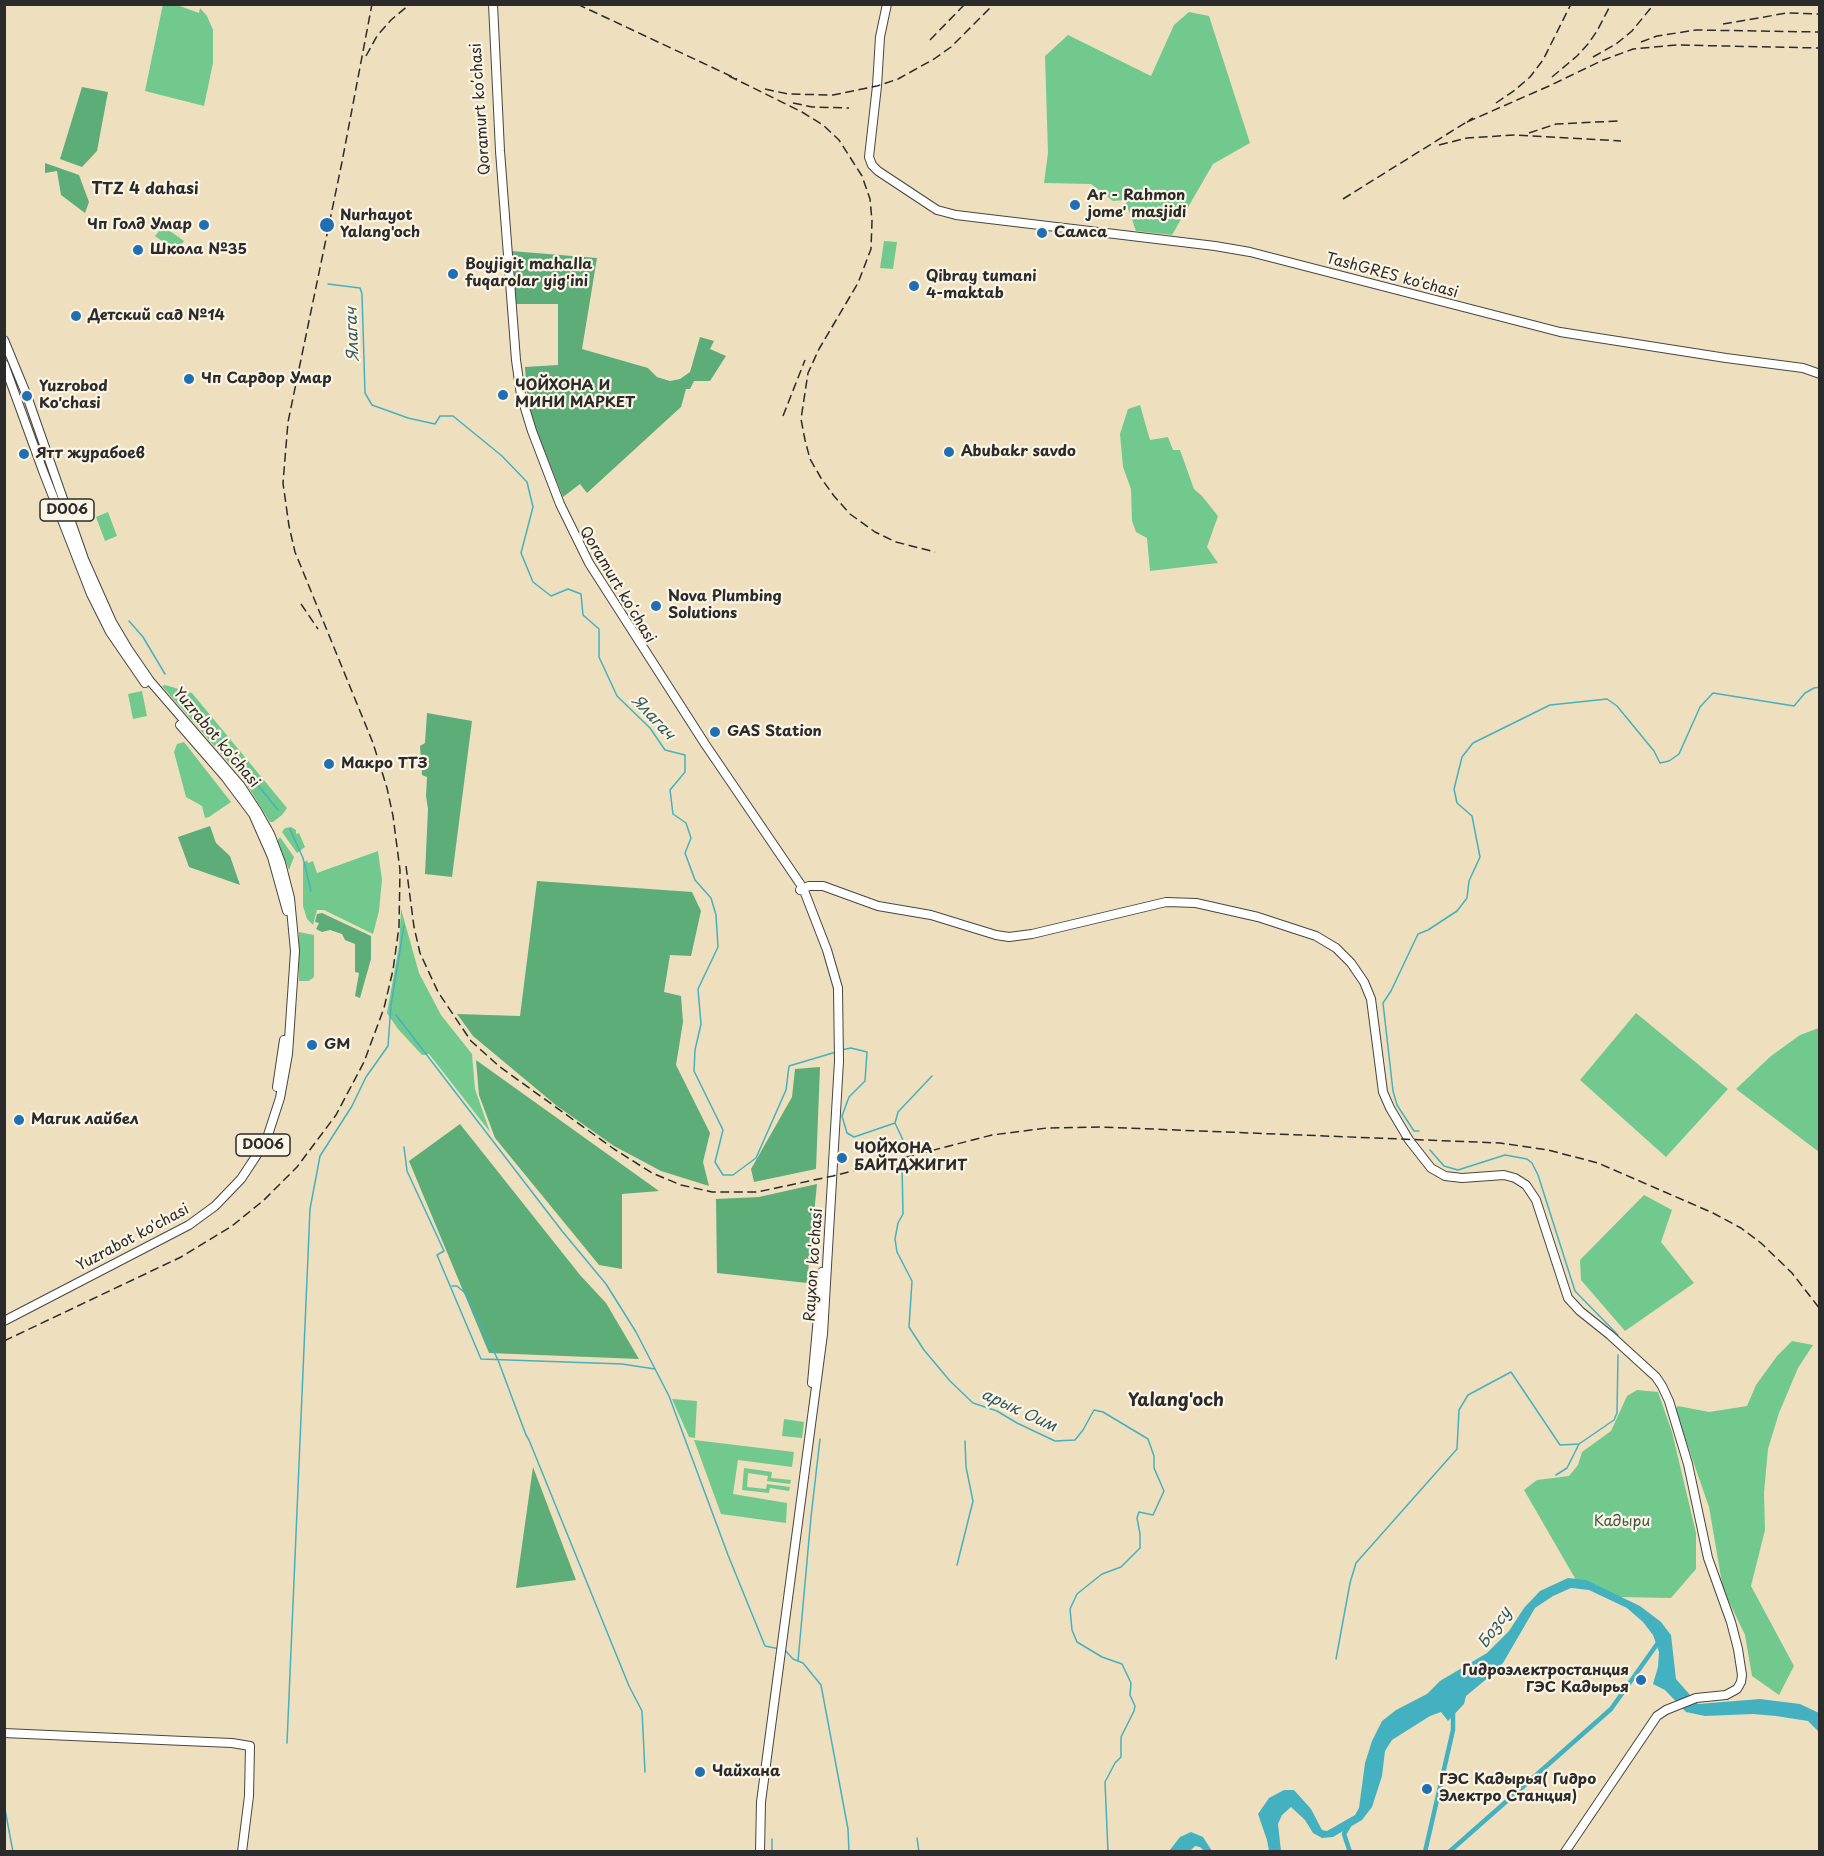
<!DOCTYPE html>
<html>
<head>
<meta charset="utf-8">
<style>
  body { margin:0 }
  #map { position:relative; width:1824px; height:1856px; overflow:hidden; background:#eee0be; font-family:"Playpen Sans",sans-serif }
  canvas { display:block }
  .frame { position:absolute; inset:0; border:6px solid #2b2b2b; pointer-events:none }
</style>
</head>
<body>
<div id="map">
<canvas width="1824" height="1856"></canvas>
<div class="frame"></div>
</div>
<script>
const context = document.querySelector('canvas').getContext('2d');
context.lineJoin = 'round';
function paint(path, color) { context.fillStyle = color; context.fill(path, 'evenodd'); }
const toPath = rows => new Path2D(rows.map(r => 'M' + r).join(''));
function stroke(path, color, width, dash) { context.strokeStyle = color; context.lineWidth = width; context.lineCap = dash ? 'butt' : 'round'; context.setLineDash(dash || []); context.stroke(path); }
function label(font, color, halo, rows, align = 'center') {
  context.font = font + ' "Playpen Sans",sans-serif'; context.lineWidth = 4.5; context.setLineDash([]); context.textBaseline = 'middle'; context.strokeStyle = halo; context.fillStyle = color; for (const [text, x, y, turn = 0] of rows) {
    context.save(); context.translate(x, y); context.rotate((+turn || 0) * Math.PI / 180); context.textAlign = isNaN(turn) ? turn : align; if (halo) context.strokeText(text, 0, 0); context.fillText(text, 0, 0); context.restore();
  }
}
const green = toPath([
  [163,4,177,5,199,13,200,8,207,16,213,30,213,63,204,106,145,91],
  [1189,12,1209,16,1250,143,1213,164,1172,235,1136,231,1125,200,1113,201,1091,184,1044,183,1048,153,1045,56,1068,35,1151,76,1174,25],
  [163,226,184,241,176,251,155,236],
  [884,241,897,242,893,269,880,268],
  [1140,405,1150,440,1168,437,1173,450,1180,450,1194,489,1202,496,1218,516,1207,547,1218,563,1150,571,1147,538,1136,532,1132,521,1131,489,1123,467,1120,434,1128,409],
  [108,512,117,536,105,541,96,517],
  [165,685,192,693,287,808,282,815,273,822,270,822,244,780,162,686],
  [142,691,147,716,133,719,128,694],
  [184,742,231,802,209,817,205,818,202,806,186,797,174,752,177,744],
  [291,827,296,830,296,834,299,833,305,847,297,853,282,832,285,828],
  [280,837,294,857,289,870,277,841],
  [378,851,382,880,379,911,373,934,324,910,317,910,313,925,307,919,303,906,303,864,307,860,308,863,313,861,317,873],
  [401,909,419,973,441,1015,472,1054,475,1089,490,1132,429,1054,422,1055,398,1029,387,1013,399,946],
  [299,932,314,935,314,977,309,981,299,981],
  [1636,1013,1728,1089,1666,1157,1580,1080],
  [1819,1028,1820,1028,1819,1152,1736,1089,1771,1056,1800,1035],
  [1644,1195,1672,1210,1661,1242,1694,1283,1625,1331,1581,1280,1580,1260],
  [1792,1341,1813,1345,1798,1368,1779,1413,1768,1449,1764,1493,1765,1530,1751,1586,1794,1666,1779,1695,1752,1676,1745,1635,1723,1589,1709,1507,1675,1409,1678,1406,1709,1412,1747,1406,1756,1385,1777,1356],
  [1637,1390,1658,1392,1672,1432,1696,1533,1696,1569,1671,1598,1618,1597,1576,1580,1524,1490,1537,1480,1569,1476,1578,1465,1582,1452,1611,1431,1627,1396],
  [672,1399,697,1401,695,1438,689,1437],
  [784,1419,804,1422,802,1438,782,1436],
  [694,1440,794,1452,792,1467,738,1460,733,1494,787,1503,786,1523,721,1514],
  [744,1468,772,1472,771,1478,791,1480,790,1484,767,1481,768,1476,748,1473,747,1487,766,1489,767,1484,790,1487,789,1491,770,1488,769,1493,742,1490]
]);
const forest = toPath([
  [82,87,108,92,97,151,82,167,60,159],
  [45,163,79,175,89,202,85,213,61,195,57,171,45,173],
  [511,251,597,258,582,349,648,368,657,377,670,381,680,379,690,372,700,337,714,341,710,349,726,356,710,381,694,381,690,389,686,389,681,407,587,493,580,484,563,497,528,409,525,367,558,365,558,304,514,304],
  [427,713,472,721,452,877,425,874,428,809,426,796,427,777,422,775,420,746,425,743],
  [210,826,216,843,230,856,240,885,189,867,178,837],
  [537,881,692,892,701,911,691,956,670,955,664,992,681,996,683,1022,676,1065,710,1133,703,1162,709,1186,661,1171,614,1146,557,1106,473,1036,457,1014,520,1016],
  [322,913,371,936,371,959,360,998,355,996,359,973,355,972,355,944,345,940,342,934,330,930,322,932,316,929,319,923,315,922,317,914],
  [476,1060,659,1191,622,1194,622,1269,599,1265,495,1138,479,1095],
  [820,1067,816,1169,754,1182,751,1169,792,1097,795,1069],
  [460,1124,580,1275,606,1303,639,1359,489,1353,409,1161],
  [817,1184,807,1283,717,1273,716,1199,759,1197],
  [533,1467,576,1580,516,1588]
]);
const water = toPath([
  [1568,1578,1586,1580,1640,1606,1661,1622,1671,1635,1676,1679,1698,1704,1760,1699,1800,1704,1819,1713,1819,1732,1808,1721,1776,1716,1753,1714,1705,1716,1686,1712,1665,1690,1653,1684,1658,1667,1659,1652,1653,1635,1643,1622,1627,1608,1589,1590,1571,1588,1553,1596,1535,1608,1503,1663,1489,1677,1466,1696,1464,1704,1448,1721,1441,1712,1430,1716,1392,1740,1385,1751,1382,1776,1372,1807,1362,1820,1333,1837,1322,1838,1313,1833,1305,1820,1291,1807,1282,1815,1278,1824,1281,1851,1269,1851,1267,1840,1258,1814,1269,1798,1284,1790,1294,1790,1311,1809,1322,1830,1327,1831,1355,1815,1359,1808,1365,1763,1372,1741,1382,1721,1396,1710,1427,1694,1440,1681,1487,1653,1509,1631,1524,1608,1540,1591],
  [1191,1832,1203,1837,1212,1851,1204,1851,1200,1847,1195,1846,1190,1851,1169,1851,1180,1837]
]);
const stream = toPath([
  [328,284,360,288,362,294,365,393,372,405,408,418,435,424,440,416,453,416,502,456,527,482,533,507,521,553,533,582,551,596,568,589,581,594,583,615,599,629,599,657,617,696,650,728,665,750,685,755,685,772,670,790,673,814,686,823,691,838,685,853,695,880,711,898,716,915,718,947,698,989,701,1024,695,1050,694,1071,723,1130,715,1162,723,1175,733,1175,756,1158,786,1090,789,1066,836,1052],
  [129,621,143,637,165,674],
  [182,691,278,810],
  [290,829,303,858,311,891],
  [396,1015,562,1231,606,1284,636,1332,669,1396,728,1555,765,1646,780,1649],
  [841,1050,851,1048,867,1052,865,1081,849,1097,842,1116,847,1133,854,1137,895,1123],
  [1419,1131,1414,1131,1397,1105,1393,1091,1383,1003,1391,991,1418,934,1428,930,1457,911,1467,898,1469,881,1480,857,1472,816,1457,803,1454,789,1462,757,1473,743,1550,705,1607,699,1617,706,1654,751,1660,763,1669,761,1679,754,1700,707,1713,693,1794,706,1805,693,1814,688,1820,687],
  [404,1147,407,1171,444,1251,437,1255,481,1359,622,1364,655,1369],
  [1430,1150,1444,1166,1458,1170,1505,1155,1527,1159,1532,1163,1538,1175,1575,1291,1618,1335],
  [904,1153,903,1140,895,1123,898,1112,932,1076],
  [902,1165,903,1214,898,1223,895,1239,897,1252,912,1281,909,1327,924,1350,950,1381,973,1403,997,1411,1017,1423,1055,1441,1075,1440,1083,1430,1094,1410,1103,1412,1148,1439,1154,1456,1154,1468,1164,1491,1153,1515,1139,1512,1137,1518,1140,1534,1140,1548,1121,1567,1102,1574,1077,1594,1070,1609,1072,1630,1077,1642,1102,1657,1122,1664,1131,1683,1130,1695,1135,1706,1134,1711,1121,1737,1121,1757,1115,1763,1105,1782,1108,1852],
  [452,1286,457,1286,465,1293,498,1360,526,1435,529,1440,629,1686,642,1711,645,1772],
  [1556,1475,1567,1468,1579,1444,1614,1420,1617,1413,1618,1355],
  [957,1565,973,1501,966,1467,965,1441],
  [784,1649,793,1659,803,1663,821,1685,848,1829,849,1852],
  [1336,1659,1350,1583,1356,1563,1457,1449,1459,1410,1468,1395,1511,1372,1560,1445,1579,1444],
  [798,1661,811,1517,820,1439],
  [287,1743,310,1209,320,1156,352,1106,366,1077,388,1046,391,1005,404,926],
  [4,1804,13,1852],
  [917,1838,919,1852],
  [772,1839,772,1852]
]);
const canal = toPath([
  [1350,1824,1344,1834,1350,1852],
  [1425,1852,1453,1730,1453,1710],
  [1449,1852,1611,1709,1660,1640]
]);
const secondary = toPath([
  [493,4,500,151,516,360,521,395,532,431,560,504,589,563,705,744,803,888,827,950,838,988,839,1061,823,1334,761,1802,760,1852],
  [887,4,880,37,877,86,869,157,872,165,878,171,937,210,956,215,1215,246,1250,252,1560,332,1726,358,1803,368,1820,374],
  [800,890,809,886,823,886,878,906,931,915,996,935,1009,937,1032,934,1166,902,1196,903,1258,917,1316,936,1336,948,1351,963,1364,982,1371,999,1383,1092,1390,1108,1409,1140,1431,1168,1445,1176,1462,1178,1504,1175,1515,1178,1526,1185,1536,1200,1568,1298,1580,1311,1610,1335,1656,1377,1662,1386,1669,1401,1688,1464,1708,1558,1731,1622,1738,1649,1742,1675,1741,1682,1737,1689,1726,1695,1696,1698,1666,1710,1657,1716,1565,1852],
  [812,1383,822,1272],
  [4,1733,184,1741,232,1743,250,1746,249,1796,242,1852]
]);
const primary = toPath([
  [4,340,27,396,84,559,112,622,128,649,150,681,240,785,257,811,270,834,281,863,290,898,295,951,288,1054,280,1098,266,1141,241,1179,215,1206,189,1225,4,1321],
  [4,364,43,471,91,594,110,632,145,683],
  [180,725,226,778,253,814,272,857,287,911],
  [277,1087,284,1040]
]);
const rail = toPath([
  [577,4,737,79],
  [1723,24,1787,13,1820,14],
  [930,40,965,4],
  [1641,42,1657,36,1696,30,1820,32],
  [366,56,377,36,391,20,410,4],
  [1593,57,1616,44,1632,31,1654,4],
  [729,76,802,112,823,125,839,140,862,176,870,199,872,221,871,249,858,283,819,349,808,373,801,419,805,440,810,459,821,478,834,496,850,514,875,532,896,542,935,552],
  [1552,77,1577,56,1588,44,1597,31,1611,4],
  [765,89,788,94,833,95,877,86,898,79,934,59,951,47,994,4],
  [793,103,812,107,849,108],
  [1496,103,1515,90,1530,77,1543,60,1571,4],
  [1467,122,1549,86,1601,61,1633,49,1677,45,1820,48],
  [1529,133,1556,124,1618,121],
  [1439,145,1467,138,1515,135,1621,141],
  [1343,199,1473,118],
  [783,416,805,360],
  [301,604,318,629],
  [406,866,414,927,420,953,438,992,471,1041,500,1067,614,1149,652,1173,681,1185,712,1192,757,1192,833,1176,992,1135,1047,1128,1101,1127,1500,1143,1548,1150,1598,1163,1713,1213,1741,1228,1761,1243,1792,1273,1820,1309],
  [4,1341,181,1257,232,1226,264,1200,297,1167,336,1115,364,1062,384,1008,393,970,399,927,400,870,393,816,387,788,373,743,295,552,289,526,283,483,288,422,342,162,372,4]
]);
const markers = [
  [1075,205,6,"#1f6fb2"],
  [204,225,6,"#1f6fb2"],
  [327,225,8,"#1f6fb2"],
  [1042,233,6,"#1f6fb2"],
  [138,250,6,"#1f6fb2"],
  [453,274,6,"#1f6fb2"],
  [914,286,6,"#1f6fb2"],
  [76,316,6,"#1f6fb2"],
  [189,379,6,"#1f6fb2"],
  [503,395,6,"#1f6fb2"],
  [27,396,6,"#1f6fb2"],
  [949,452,6,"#1f6fb2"],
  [24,454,6,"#1f6fb2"],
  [656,606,6,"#1f6fb2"],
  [715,732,6,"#1f6fb2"],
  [329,764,6,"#1f6fb2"],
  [312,1045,6,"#1f6fb2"],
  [19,1120,6,"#1f6fb2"],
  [842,1158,6,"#1f6fb2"],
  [1641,1680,6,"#1f6fb2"],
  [700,1772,6,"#1f6fb2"],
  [1427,1789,6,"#1f6fb2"]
];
const shields = [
  [67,510,54],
  [263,1145,54]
];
const shieldNames = [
  ["D006",67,510],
  ["D006",263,1145]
];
const streetNames = [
  ["Qoramurt koʻchasi",481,109,-94],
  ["TashGRES ko'chasi",1392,276,15],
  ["Qoramurt koʻchasi",617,585,59],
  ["Yuzrabot ko'chasi",216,738,50],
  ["Yuzrabot ko'chasi",133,1238,-28],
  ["Rayxon ko'chasi",814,1265,-86]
];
const poiNames = [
  ["Ar - Rahmon",1087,196],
  ["jome' masjidi",1087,213],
  ["Nurhayot",340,216],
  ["Yalang'och",340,233],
  ["Чп Голд Умар",192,225,"right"],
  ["Самса",1054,233],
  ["Школа №35",150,250],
  ["Boyjigit mahalla",465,265],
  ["fuqarolar yig'ini",465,282],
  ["Qibray tumani",926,277],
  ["4-maktab",926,294],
  ["Детский сад №14",88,316],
  ["Чп Сардор Умар",201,379],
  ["ЧОЙХОНА И",515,386],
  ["МИНИ МАРКЕТ",515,403],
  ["Yuzrobod",39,387],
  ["Ko'chasi",39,404],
  ["Abubakr savdo",961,452],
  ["Ятт журабоев",36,454],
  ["Nova Plumbing",668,597],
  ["Solutions",668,614],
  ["GAS Station",727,732],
  ["Макро ТТЗ",341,764],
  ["GM",324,1045],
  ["Магик лайбел",31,1120],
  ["ЧОЙХОНА",854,1149],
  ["БАЙТДЖИГИТ",854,1166],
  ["Гидроэлектростанция",1629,1671,"right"],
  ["ГЭС Кадырья",1629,1688,"right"],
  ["Чайхана",712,1772],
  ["ГЭС Кадырья( Гидро",1439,1780],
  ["Электро Станция)",1439,1797]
];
const parkNames = [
  ["Кадыри",1622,1522]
];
const neighbourhoodNames = [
  ["TTZ 4 dahasi",145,190]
];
const waterNames = [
  ["Ялагач",353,334,-92],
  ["Ялагач",653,718,47],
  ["арык Оим",1019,1411,25],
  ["Бозсу",1495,1628,-55]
];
const quarterNames = [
  ["Yalang'och",1176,1401]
];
paint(green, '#72c98e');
paint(forest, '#5dad79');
paint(water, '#44b1c0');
stroke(stream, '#44b1c0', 1.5);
stroke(canal, '#44b1c0', 4.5);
stroke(secondary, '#484641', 10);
stroke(primary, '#484641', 10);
stroke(secondary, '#fff', 8);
stroke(primary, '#fff', 8);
stroke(rail, '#2b2b2b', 1.5, [9, 4.5]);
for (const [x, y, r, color] of markers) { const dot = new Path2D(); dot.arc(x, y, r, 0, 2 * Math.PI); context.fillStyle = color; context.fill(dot); stroke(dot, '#fcf5e5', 2); }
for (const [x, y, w] of shields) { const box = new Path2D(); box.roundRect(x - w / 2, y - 11, w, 22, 4.5); context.fillStyle = '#fcf5e5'; context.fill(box); stroke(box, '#2b2b2b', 1.5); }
label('bold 14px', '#2b2b2b', null, shieldNames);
label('15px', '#2b2b2b', '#fcf5e5', streetNames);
label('bold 15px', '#2b2b2b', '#fcf5e5', poiNames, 'left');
label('15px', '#405a49', '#fcf5e5', parkNames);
label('bold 16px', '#2b2b2b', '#fcf5e5', neighbourhoodNames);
label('italic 16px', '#345a5f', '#fcf5e5', waterNames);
label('bold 18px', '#2b2b2b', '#fcf5e5', quarterNames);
</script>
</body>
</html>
